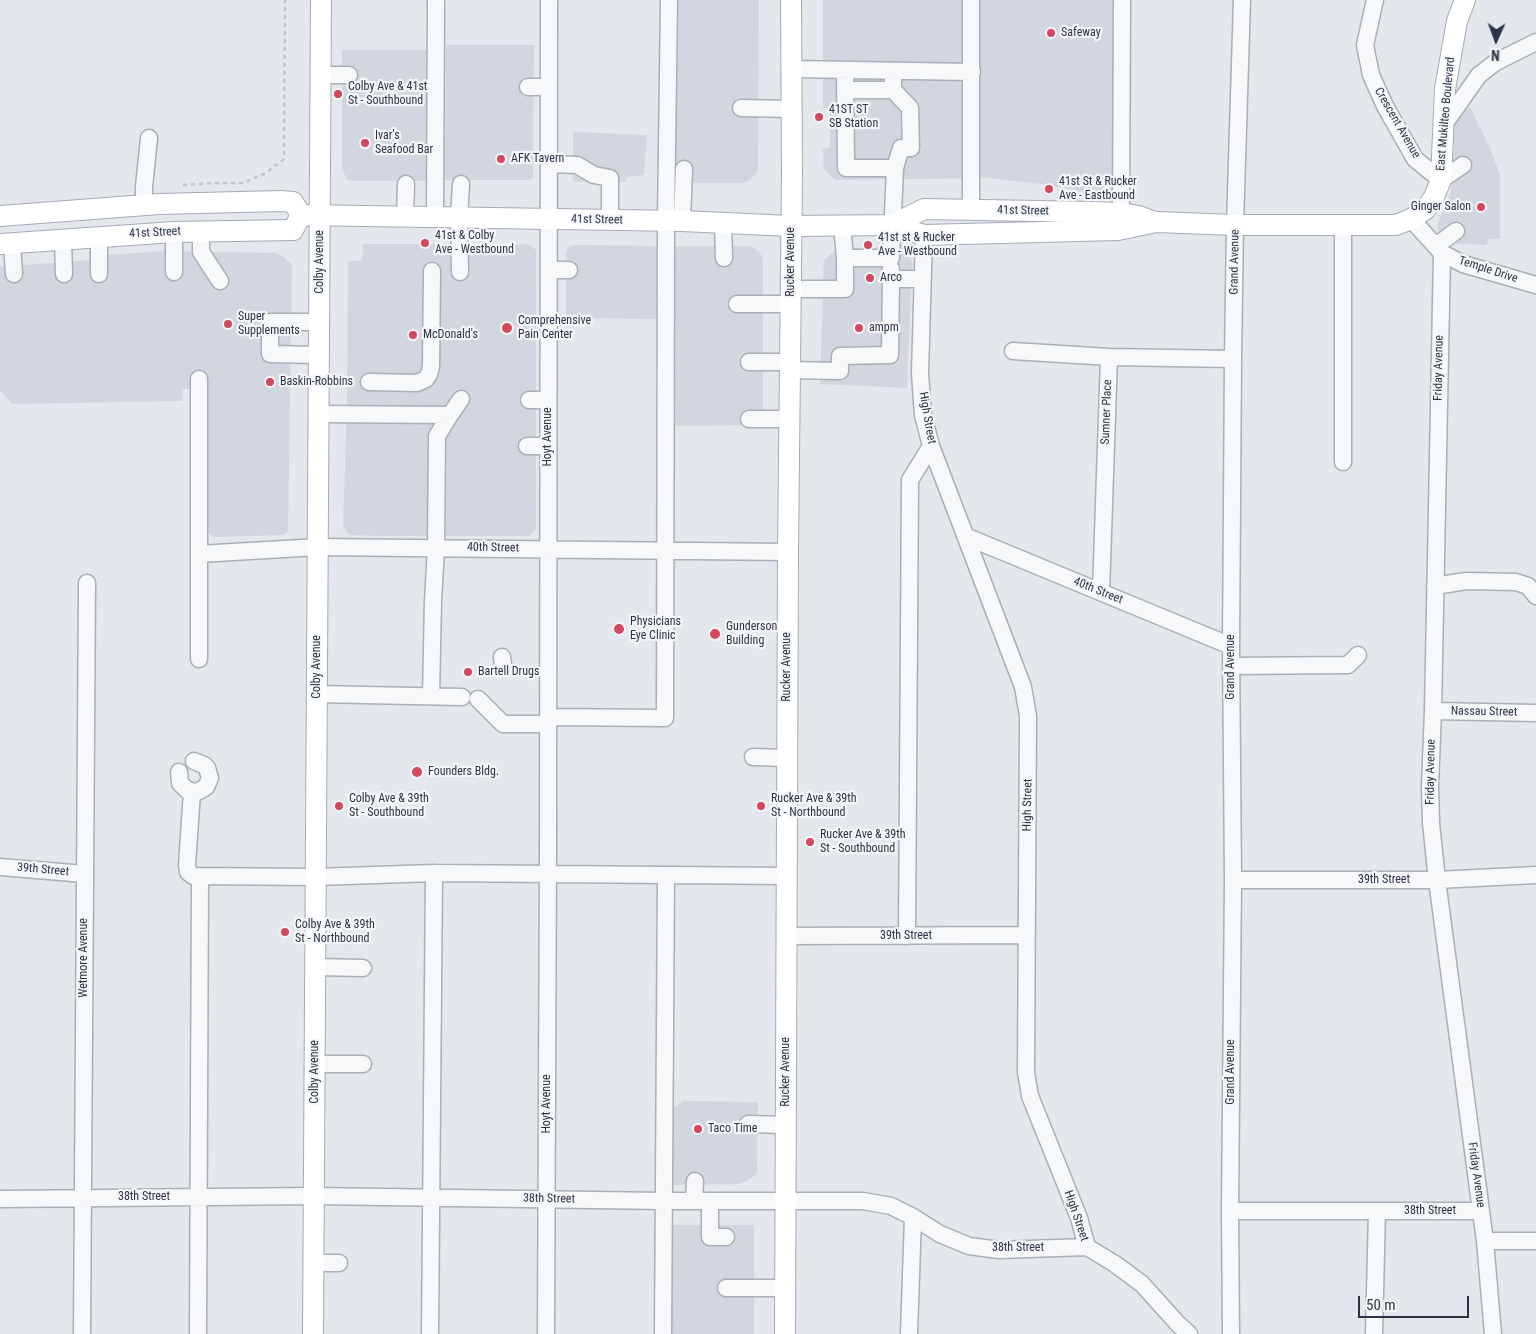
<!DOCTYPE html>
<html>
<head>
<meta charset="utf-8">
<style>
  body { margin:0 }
  #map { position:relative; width:1536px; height:1334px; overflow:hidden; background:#e4e7ec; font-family:"Roboto Condensed",sans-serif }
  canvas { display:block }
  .north { position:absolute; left:1471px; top:15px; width:50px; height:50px; -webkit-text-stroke:4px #f4f6f9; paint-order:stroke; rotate:182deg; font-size:14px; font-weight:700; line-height:20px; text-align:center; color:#2b3445 }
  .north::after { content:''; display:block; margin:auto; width:18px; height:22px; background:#2b3445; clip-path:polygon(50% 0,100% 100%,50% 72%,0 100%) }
  .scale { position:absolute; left:1358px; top:1296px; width:111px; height:22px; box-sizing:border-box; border:2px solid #2b3445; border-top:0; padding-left:6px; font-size:15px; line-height:18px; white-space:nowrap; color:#2b3445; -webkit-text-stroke:4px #f4f6f9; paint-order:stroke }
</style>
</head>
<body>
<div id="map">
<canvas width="1536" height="1334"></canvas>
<div class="north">N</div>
<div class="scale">50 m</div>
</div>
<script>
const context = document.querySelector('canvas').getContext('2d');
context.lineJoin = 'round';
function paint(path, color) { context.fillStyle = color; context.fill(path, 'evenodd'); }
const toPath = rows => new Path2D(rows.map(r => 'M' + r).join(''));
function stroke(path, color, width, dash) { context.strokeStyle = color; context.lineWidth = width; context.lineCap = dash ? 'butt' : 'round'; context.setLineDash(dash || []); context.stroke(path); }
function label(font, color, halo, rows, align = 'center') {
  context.font = font + ' "Roboto Condensed",sans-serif'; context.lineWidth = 4.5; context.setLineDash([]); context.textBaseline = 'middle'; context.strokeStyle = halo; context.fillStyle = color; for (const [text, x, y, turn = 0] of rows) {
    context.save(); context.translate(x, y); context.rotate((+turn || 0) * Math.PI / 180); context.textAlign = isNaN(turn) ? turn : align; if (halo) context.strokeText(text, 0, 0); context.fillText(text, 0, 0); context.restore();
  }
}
const built = toPath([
  [674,0,759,0,758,171,750,180,743,183,673,183],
  [823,0,1119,0,1117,199,1048,185,990,178,835,180,824,169,823,148,830,148,830,108,823,108],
  [446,45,534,45,533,178,529,180,445,180],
  [342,50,430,50,430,181,353,181,347,179,342,169],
  [1470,107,1490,148,1500,175,1500,239,1488,239,1487,245,1447,243,1439,233,1437,226,1451,191,1454,146,1453,124],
  [573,132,647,135,644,175,627,177,625,182,576,182,573,180],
  [363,244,526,244,532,246,536,250,536,529,529,536,380,536,352,535,347,533,343,525,347,402,348,261,362,261],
  [575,245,662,246,661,319,566,318,566,256,568,247],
  [672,246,750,246,759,251,763,259,763,425,672,426],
  [877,246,901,246,912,261,907,388,820,384,824,260,837,249,858,248,859,253,876,253],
  [165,251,276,253,284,257,292,265,288,531,284,535,215,537,206,532,202,389,183,389,182,401,12,404,0,390,0,267,91,260,92,256],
  [683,1101,758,1102,757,1174,747,1181,738,1184,669,1185,670,1117,674,1108],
  [661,1225,754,1225,754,1334,660,1334]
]);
const path = toPath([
  [183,185,214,183,243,183,266,173,284,159,285,0]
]);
const minor = toPath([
  [1375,0,1365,45,1371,75,1385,106,1415,159,1441,180,1463,165],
  [792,69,972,72],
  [845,70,846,168,895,168],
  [321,75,349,75],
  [528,87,549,87],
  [845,90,893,90],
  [741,108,792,109],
  [1443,126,1479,75,1496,62,1536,42],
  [549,164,577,165,594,175,610,178,610,220],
  [144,205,144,187,149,138],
  [971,210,971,0],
  [1121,213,1122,0],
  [405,217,406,184],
  [435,217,436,0],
  [1411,219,1442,253,1463,264,1536,285],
  [682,221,684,169],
  [723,223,724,258],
  [842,225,845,258,891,258,895,168,901,148,911,148,910,108,893,90,893,71],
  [201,231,201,252,220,281],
  [174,232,174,272],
  [924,235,920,373,923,415,931,446,1023,687,1028,716,1026,1072,1030,1096,1079,1218,1087,1247,1115,1264,1142,1284,1178,1324,1189,1334],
  [99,237,99,274],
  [63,240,64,274],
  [12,244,14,274],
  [1436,246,1456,231],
  [1442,253,1433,711,1430,786,1431,823,1437,880,1485,1241,1493,1334],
  [891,269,891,279,923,279],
  [549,270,569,270],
  [460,272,459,218,461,184],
  [791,289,845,289,845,258],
  [737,304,791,304],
  [270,322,320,322],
  [270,337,270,354,319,355],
  [1013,351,1109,357,1233,359],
  [749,362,790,362],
  [790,370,840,371,840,356,890,355,891,279],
  [199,379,199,659],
  [369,382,417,383,426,379,429,374,431,367,432,271],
  [529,400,548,400],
  [319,414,450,415,437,436,436,548,433,601,431,696],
  [450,415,461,399],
  [749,419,790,419],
  [527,446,548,446],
  [1343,462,1343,226],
  [965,536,1231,646],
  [199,554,318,547,788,552],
  [1435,586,1466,581,1516,582,1528,586,1536,596],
  [1101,592,1109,357],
  [502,657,503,664],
  [1231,666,1348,665,1358,655],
  [317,694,462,697],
  [478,699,503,724,548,724],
  [1433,711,1536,713],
  [548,717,665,718,666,221,669,0],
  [753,757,787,758],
  [179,772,180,783,187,790,197,792,206,787,210,778,207,768,204,765,194,761],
  [192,792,187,865,188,872,193,876,316,877,434,873,787,876],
  [0,867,85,874],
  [1233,880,1437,880,1536,875],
  [786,936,1026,935],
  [907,936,910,480,931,446],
  [315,967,363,968],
  [315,1064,363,1064],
  [748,1124,786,1125],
  [0,1199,314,1196,663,1201,863,1201,891,1206,913,1217,940,1234,969,1246,999,1250,1087,1247],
  [694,1201,695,1181],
  [710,1201,710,1237,726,1237],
  [1230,1211,1481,1211],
  [1485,1241,1536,1241],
  [313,1263,339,1263],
  [726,1288,785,1288],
  [82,1334,87,583],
  [198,1334,200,876],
  [430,1334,434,873],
  [546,1334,548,854,549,0],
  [663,1334,666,875],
  [909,1334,913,1217],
  [1231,1334,1230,1211,1233,880,1231,646,1233,359,1235,225,1242,0],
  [1374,1334,1377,1211]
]);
const major = toPath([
  [301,215,682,221,791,226,892,225,924,235,1118,230,1156,222,1235,225,1396,225,1411,219,1426,209,1434,197,1441,180,1445,89,1457,21,1465,0],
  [0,216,159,204,281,201,293,202,301,215],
  [892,225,924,209,1094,212,1121,213,1139,216,1152,221],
  [0,244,174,232,293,230,301,215],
  [313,1334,321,0],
  [785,1334,788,552,792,174,791,0]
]);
const markers = [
  [1051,33,5,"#d1495b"],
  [338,94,5,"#d1495b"],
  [819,117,5,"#d1495b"],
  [365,143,5,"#d1495b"],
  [501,159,5,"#d1495b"],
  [1049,189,5,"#d1495b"],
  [1481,207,5,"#d1495b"],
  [425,243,5,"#d1495b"],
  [868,245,5,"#d1495b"],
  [870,278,5,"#d1495b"],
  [228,324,5,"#d1495b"],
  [507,328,6,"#d1495b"],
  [859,328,5,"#d1495b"],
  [413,335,5,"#d1495b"],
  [270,382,5,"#d1495b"],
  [619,629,6,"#d1495b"],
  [715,634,6,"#d1495b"],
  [468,672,5,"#d1495b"],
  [417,772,6,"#d1495b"],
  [339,806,5,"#d1495b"],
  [761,806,5,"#d1495b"],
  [810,842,5,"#d1495b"],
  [285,932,5,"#d1495b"],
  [698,1129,5,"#d1495b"]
];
const poiNames = [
  ["Safeway",1061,33],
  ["Colby Ave & 41st",348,87],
  ["St - Southbound",348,101],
  ["41ST ST",829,110],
  ["SB Station",829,124],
  ["Ivar's",375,136],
  ["Seafood Bar",375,150],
  ["AFK Tavern",511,159],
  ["41st St & Rucker",1059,182],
  ["Ave - Eastbound",1059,196],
  ["Ginger Salon",1471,207,"right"],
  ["41st & Colby",435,236],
  ["Ave - Westbound",435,250],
  ["41st st & Rucker",878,238],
  ["Ave - Westbound",878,252],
  ["Arco",880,278],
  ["Super",238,317],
  ["Supplements",238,331],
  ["Comprehensive",518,321],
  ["Pain Center",518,335],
  ["ampm",869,328],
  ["McDonald's",423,335],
  ["Baskin-Robbins",280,382],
  ["Physicians",630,622],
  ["Eye Clinic",630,636],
  ["Gunderson",726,627],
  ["Building",726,641],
  ["Bartell Drugs",478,672],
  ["Founders Bldg.",428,772],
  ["Colby Ave & 39th",349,799],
  ["St - Southbound",349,813],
  ["Rucker Ave & 39th",771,799],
  ["St - Northbound",771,813],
  ["Rucker Ave & 39th",820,835],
  ["St - Southbound",820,849],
  ["Colby Ave & 39th",295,925],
  ["St - Northbound",295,939],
  ["Taco Time",708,1129]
];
const streetNames = [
  ["East Mukilteo Boulevard",1446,114,-85],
  ["Crescent Avenue",1397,123,60],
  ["41st Street",1023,211,1],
  ["41st Street",597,220,1],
  ["41st Street",155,233,-3],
  ["Colby Avenue",320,262,-90],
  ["Rucker Avenue",791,262,-90],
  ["Grand Avenue",1235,262,-89],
  ["Temple Drive",1488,270,18],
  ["Friday Avenue",1439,368,-89],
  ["Sumner Place",1107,412,-88],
  ["High Street",927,418,80],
  ["Hoyt Avenue",548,437,-90],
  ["40th Street",493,548,1],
  ["40th Street",1098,591,22],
  ["Colby Avenue",317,667,-90],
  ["Rucker Avenue",787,667,-90],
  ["Grand Avenue",1231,667,-90],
  ["Nassau Street",1484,712,1],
  ["Friday Avenue",1431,772,-89],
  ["High Street",1028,805,-89],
  ["39th Street",43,870,5],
  ["39th Street",1384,880],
  ["39th Street",906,936],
  ["Wetmore Avenue",84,958,-90],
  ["Colby Avenue",315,1072,-90],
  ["Rucker Avenue",786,1072,-90],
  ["Grand Avenue",1231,1072,-90],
  ["Hoyt Avenue",547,1104,-90],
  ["Friday Avenue",1476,1175,82],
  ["38th Street",144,1197],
  ["38th Street",549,1199,1],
  ["38th Street",1430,1211],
  ["High Street",1076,1216,71],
  ["38th Street",1018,1248]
];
paint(built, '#d2d6de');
stroke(minor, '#a9aeb7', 19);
stroke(major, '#a3abb8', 22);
stroke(path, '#c2c5cb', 2.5, [4, 4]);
stroke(minor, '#f7f8fa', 16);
stroke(major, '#fff', 20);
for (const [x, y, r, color] of markers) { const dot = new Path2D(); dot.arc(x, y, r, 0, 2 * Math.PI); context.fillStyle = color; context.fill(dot); stroke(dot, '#f4f6f9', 2); }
label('12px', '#2b3445', '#f4f6f9', poiNames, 'left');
label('12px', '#2b3445', '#f4f6f9', streetNames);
</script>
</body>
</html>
